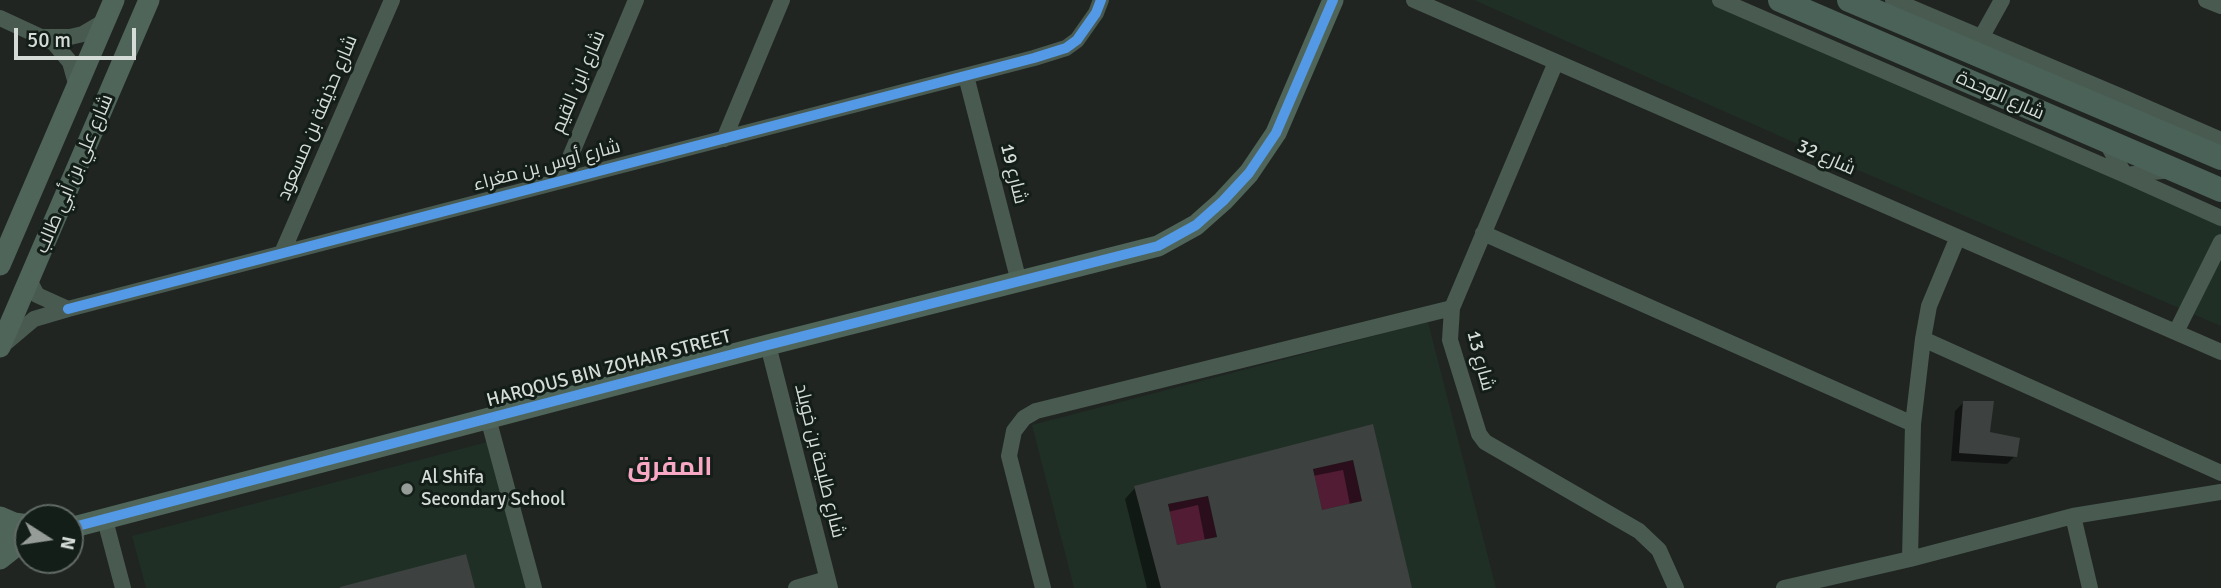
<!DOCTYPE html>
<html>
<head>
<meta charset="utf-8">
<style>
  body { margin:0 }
  #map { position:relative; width:2221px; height:588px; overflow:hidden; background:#202522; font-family:Signika,sans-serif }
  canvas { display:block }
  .north { position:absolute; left:14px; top:504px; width:70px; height:70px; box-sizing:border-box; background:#141e18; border:2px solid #616a65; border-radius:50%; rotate:102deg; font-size:19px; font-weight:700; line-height:28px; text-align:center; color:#d5dcd8 }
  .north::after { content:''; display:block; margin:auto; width:24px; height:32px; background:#969c98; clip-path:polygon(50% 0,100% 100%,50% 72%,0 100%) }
  .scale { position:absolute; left:14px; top:28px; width:122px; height:32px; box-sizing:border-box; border:4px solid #d5dcd8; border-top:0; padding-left:9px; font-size:21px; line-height:24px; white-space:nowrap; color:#d5dcd8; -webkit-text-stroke:5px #141e18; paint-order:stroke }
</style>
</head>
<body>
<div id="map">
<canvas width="2221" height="588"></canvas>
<div class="north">N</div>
<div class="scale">50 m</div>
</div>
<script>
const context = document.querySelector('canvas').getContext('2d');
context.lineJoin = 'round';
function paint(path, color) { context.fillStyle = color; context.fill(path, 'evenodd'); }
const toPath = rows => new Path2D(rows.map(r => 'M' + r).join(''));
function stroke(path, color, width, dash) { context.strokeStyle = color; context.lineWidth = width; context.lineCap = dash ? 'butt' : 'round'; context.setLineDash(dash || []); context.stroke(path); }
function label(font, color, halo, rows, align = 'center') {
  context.font = font + ' Signika,Cairo,sans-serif'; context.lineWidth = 6; context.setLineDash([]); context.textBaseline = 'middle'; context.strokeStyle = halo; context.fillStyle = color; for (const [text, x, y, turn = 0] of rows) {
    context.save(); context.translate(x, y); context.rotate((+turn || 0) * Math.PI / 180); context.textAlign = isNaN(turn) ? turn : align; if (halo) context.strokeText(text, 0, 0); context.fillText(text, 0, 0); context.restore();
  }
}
const built = toPath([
  [1474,0,1737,0,2221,210,2221,326,1811,150],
  [1428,322,1496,588,1074,588,1032,425],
  [491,441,529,588,146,588,132,536]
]);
const green = toPath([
  [1353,460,1362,501,1322,510,1313,469],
  [1208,496,1217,537,1177,545,1168,504]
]);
const shadow = toPath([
  [1964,402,1988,434,2015,456,2007,464,1951,461,1955,411],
  [1372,426,1411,588,1147,588,1125,499,1135,488],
  [1343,470,1350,505,1320,512,1313,476],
  [1198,505,1205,541,1175,547,1168,512]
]);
const building = toPath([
  [1963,401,1994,401,1990,432,2020,438,2017,457,1959,453],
  [1373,424,1412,588,1161,588,1134,486],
  [1353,460,1362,501,1322,510,1313,469],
  [1208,496,1217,537,1177,545,1168,504],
  [466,554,475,588,340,588,340,587]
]);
const street = toPath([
  [1414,0,2221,352],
  [1720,0,2125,175,2171,170],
  [1893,0,2120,96],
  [2206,0,2221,6],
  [0,18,54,43,70,62,77,87],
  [1982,36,2002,0],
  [43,37,70,37,83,34,105,21],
  [1556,62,1452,308,1450,340,1479,434,1485,442,1639,531,1659,550,1676,588],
  [966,76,1019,282],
  [2110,96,2120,96,2221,140],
  [724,139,782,0],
  [2105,140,2125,175,2221,218],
  [560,181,636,0],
  [1483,233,1913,424],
  [282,253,392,0],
  [68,309,1034,58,1066,48,1077,40,1096,13,1101,0],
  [2176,332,2221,242],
  [1923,339,2221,473],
  [768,345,830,588],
  [2,346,34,319,68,309,37,295,29,280],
  [488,418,534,588],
  [2073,516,2090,588],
  [105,520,123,588],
  [1910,559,1913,424,1923,339,1929,306,1957,239],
  [796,588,827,579],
  [1043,588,1009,456,1014,431,1024,418,1036,411,1452,308],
  [1784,588,1910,559,2073,516,2221,492]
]);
const secondary = toPath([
  [0,265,114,0],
  [0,347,149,0],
  [0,517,14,523,28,525],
  [70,528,768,345,1158,246,1196,225,1223,201,1249,173,1276,133,1333,0],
  [0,539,24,540,0,559]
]);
const primary = toPath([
  [1780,0,2221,190],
  [1849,0,2221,158]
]);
const cycleway = toPath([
  [68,309,1034,58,1066,48,1077,40,1096,13,1101,0],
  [70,528,768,345,1158,246,1196,225,1223,201,1249,173,1276,133,1333,0]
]);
const markers = [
  [407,489,7,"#969c98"]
];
const streetNames = [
  ["شارع ابن القيم",579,82,-67],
  ["شارع الوحدة",2000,96,24],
  ["شارع حذيفة بن مسعود",318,118,-67],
  ["شارع 32",1826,158,24],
  ["شارع أوس بن مغراء",547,166,-15],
  ["شارع علي بن أبي طالب",75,174,-67],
  ["شارع 19",1013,174,76],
  ["شارع 13",1480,361,75],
  ["HARQOUS BIN ZOHAIR STREET",609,369,-15],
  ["شارع طليحة بن خويلد",819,461,76]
];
const poiNames = [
  ["Al Shifa",421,478],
  ["Secondary School",421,500]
];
const districtNames = [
  ["المفرق",670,468]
];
paint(built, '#1f2f26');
paint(green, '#521c34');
paint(shadow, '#0007');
paint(building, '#3d413f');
stroke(street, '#495a51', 16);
stroke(secondary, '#4f655a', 21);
stroke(primary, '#4b6258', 24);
stroke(cycleway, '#5399e6', 10);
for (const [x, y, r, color] of markers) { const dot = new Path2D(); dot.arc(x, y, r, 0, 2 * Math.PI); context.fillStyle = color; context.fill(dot); stroke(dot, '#141e18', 2.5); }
label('19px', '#d5dcd8', '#141e18', streetNames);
label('19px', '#d5dcd8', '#141e18', poiNames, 'left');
label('bold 26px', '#f8a8c5', '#141e18', districtNames);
</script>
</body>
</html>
